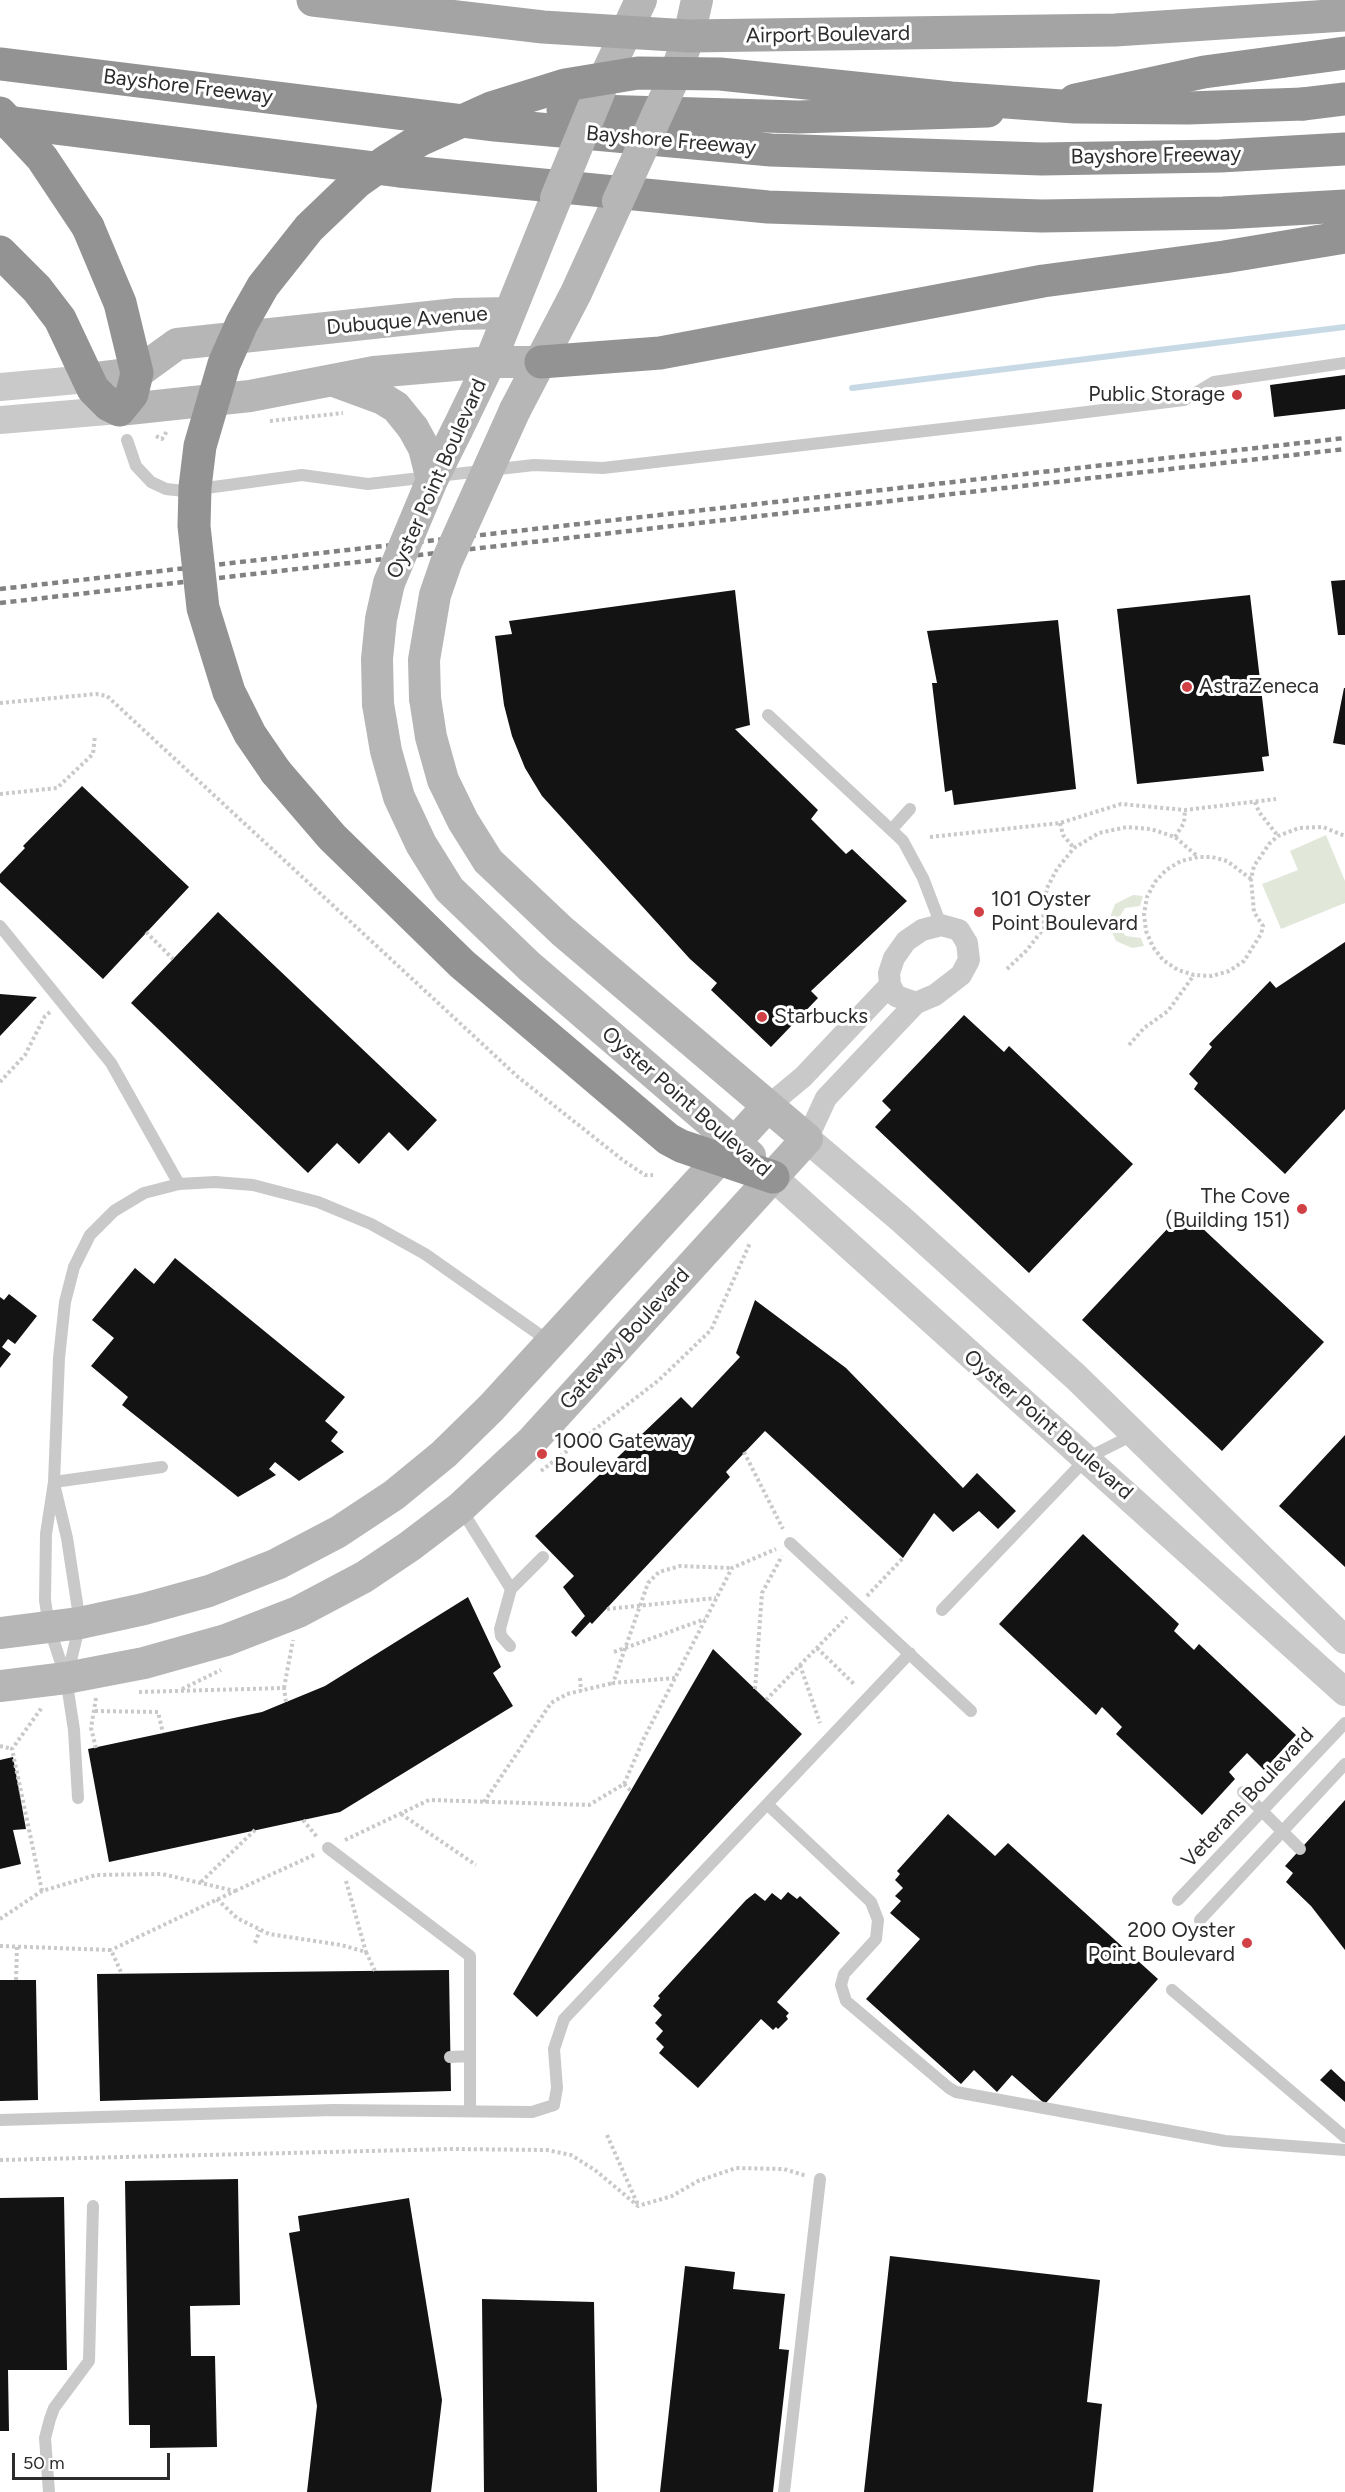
<!DOCTYPE html>
<html>
<head>
<meta charset="utf-8">
<style>
  body { margin:0 }
  #map { position:relative; width:1345px; height:2492px; overflow:hidden; background:#fff; font-family:Figtree,sans-serif }
  canvas { display:block }
  .scale { position:absolute; left:12px; top:2453px; width:158px; height:27px; box-sizing:border-box; border:3px solid #2c2c2c; border-top:0; padding-left:8px; font-size:18px; line-height:21px; white-space:nowrap; color:#2c2c2c; -webkit-text-stroke:4px #fff; paint-order:stroke }
</style>
</head>
<body>
<div id="map">
<canvas width="1345" height="2492"></canvas>
<div class="scale">50 m</div>
</div>
<script>
const context = document.querySelector('canvas').getContext('2d');
context.lineJoin = 'round';
function paint(path, color) { context.fillStyle = color; context.fill(path, 'evenodd'); }
const toPath = rows => new Path2D(rows.map(r => 'M' + r).join(''));
function stroke(path, color, width, dash) { context.strokeStyle = color; context.lineWidth = width; context.lineCap = dash ? 'butt' : 'round'; context.setLineDash(dash || []); context.stroke(path); }
function label(font, color, halo, rows, align = 'center') {
  context.font = font + ' Figtree,sans-serif'; context.lineWidth = 6; context.setLineDash([]); context.textBaseline = 'middle'; context.strokeStyle = halo; context.fillStyle = color; for (const [text, x, y, turn = 0] of rows) {
    context.save(); context.translate(x, y); context.rotate((+turn || 0) * Math.PI / 180); context.textAlign = isNaN(turn) ? turn : align; if (halo) context.strokeText(text, 0, 0); context.fillText(text, 0, 0); context.restore();
  }
}
const green = toPath([
  [1326,835,1345,881,1345,903,1281,929,1262,884,1298,870,1290,851],
  [1133,895,1143,896,1140,906,1125,908,1117,921,1119,928,1126,936,1141,938,1144,946,1132,948,1116,941,1108,923,1115,904]
]);
const stream = toPath([
  [852,388,1345,327]
]);
const building = toPath([
  [1345,375,1345,409,1274,417,1270,385],
  [1345,580,1345,635,1338,635,1331,581],
  [735,590,750,725,735,729,818,810,811,819,846,854,852,849,907,901,811,991,818,998,771,1047,711,990,717,983,690,959,542,796,525,768,512,736,504,705,495,636,512,634,509,621],
  [1250,595,1269,756,1262,757,1264,771,1137,784,1117,609],
  [1058,620,1076,789,954,805,952,790,945,792,932,683,937,683,927,631],
  [1344,688,1345,688,1345,745,1333,743],
  [82,786,189,887,103,979,0,882,0,874,25,848,23,846],
  [218,912,437,1120,408,1151,389,1132,359,1164,337,1143,308,1173,131,1003],
  [1345,942,1345,1109,1285,1174,1194,1089,1198,1083,1189,1074,1212,1047,1209,1044,1270,981,1276,988],
  [0,994,37,997,0,1036],
  [964,1015,1004,1052,1009,1046,1133,1164,1029,1273,875,1127,891,1110,882,1101],
  [1184,1211,1324,1342,1222,1451,1082,1320],
  [175,1258,345,1397,325,1421,338,1432,331,1441,344,1452,299,1481,275,1462,269,1469,276,1475,238,1497,122,1405,128,1397,91,1366,114,1338,92,1320,135,1268,154,1284],
  [9,1294,37,1316,15,1344,8,1339,2,1347,11,1354,0,1368,0,1297,4,1300],
  [755,1300,846,1368,963,1488,977,1473,1016,1511,998,1529,979,1511,953,1532,934,1513,903,1558,765,1431,726,1472,730,1477,592,1624,590,1622,576,1637,571,1632,585,1616,563,1587,574,1576,535,1536,681,1397,692,1408,740,1357,736,1353],
  [1345,1435,1345,1567,1279,1506],
  [1083,1534,1179,1624,1174,1631,1194,1650,1199,1644,1296,1735,1264,1770,1247,1753,1229,1772,1235,1779,1202,1815,1116,1734,1122,1727,1102,1707,1096,1715,999,1624],
  [468,1597,501,1667,493,1673,513,1706,340,1812,109,1862,88,1749,262,1712,325,1686],
  [713,1649,802,1734,537,2017,513,1994],
  [13,1757,26,1829,13,1830,21,1864,0,1869,0,1760],
  [1345,1800,1345,1950,1311,1906,1286,1882,1293,1873,1285,1866],
  [948,1814,995,1856,1008,1843,1158,1979,1045,2104,1012,2075,997,2092,974,2070,961,2084,866,1999,920,1939,890,1913,901,1901,895,1896,903,1888,895,1880,900,1874,897,1871],
  [788,1892,797,1899,800,1896,840,1933,777,2002,789,2013,786,2016,788,2019,778,2029,776,2027,773,2030,761,2019,698,2088,659,2053,664,2047,656,2039,663,2031,655,2023,662,2015,653,2006,660,1998,658,1996,746,1900,755,1893,765,1901,772,1893,781,1900],
  [449,1970,451,2091,100,2101,97,1974],
  [0,1980,36,1980,38,2100,0,2101],
  [1331,2069,1345,2082,1345,2102,1320,2080],
  [238,2179,240,2305,190,2306,191,2356,215,2356,217,2447,150,2448,150,2425,129,2425,125,2181],
  [64,2197,67,2370,8,2370,9,2431,0,2431,0,2198],
  [409,2198,442,2400,431,2492,307,2492,317,2406,289,2233,300,2231,298,2216],
  [890,2256,1100,2280,1087,2402,1102,2404,1093,2492,864,2492],
  [685,2266,735,2272,733,2289,785,2294,779,2349,789,2350,773,2492,660,2492],
  [482,2299,594,2302,597,2492,484,2492]
]);
const path = toPath([
  [270,421,343,413],
  [156,436,162,439,167,431],
  [0,703,96,694,107,696,518,1077,624,1161,645,1175,653,1175],
  [0,794,57,788,93,754,95,735],
  [1255,802,1259,812,1278,836],
  [1060,823,1063,835,1074,848],
  [930,837,1060,823,1121,804,1185,810,1276,799],
  [1175,837,1184,823,1185,810],
  [1251,879,1227,861,1212,857,1198,857,1181,861,1166,870,1155,882,1147,897,1144,914,1146,931,1153,947,1163,960,1178,970,1194,975,1212,976,1229,971,1244,961,1261,934,1263,926,1254,912,1251,879,1254,866,1269,844,1278,836,1299,828,1323,827,1345,836],
  [146,932,173,959],
  [1007,969,1027,950,1044,928,1043,912,1047,888,1057,869,1074,848,1099,833,1127,827,1151,829,1175,837,1197,856],
  [1129,1045,1144,1028,1168,1011,1194,975],
  [0,1082,25,1055,45,1016,50,1012],
  [744,1452,783,1529],
  [541,1471,659,1380,711,1330,750,1243],
  [867,1596,903,1558],
  [607,1609,716,1598],
  [817,1648,855,1685],
  [614,1652,705,1619],
  [800,1665,820,1723],
  [580,1678,581,1691],
  [675,1678,613,1683,648,1583,659,1572,680,1566,732,1568],
  [284,1688,293,1640],
  [182,1689,221,1670],
  [755,1689,762,1593,782,1556],
  [139,1692,284,1688,286,1702],
  [766,1700,847,1617],
  [95,1711,158,1712,163,1733],
  [0,1746,12,1749],
  [96,1748,91,1728,96,1698],
  [624,1784,631,1791],
  [484,1802,551,1703,567,1694,613,1683],
  [401,1814,476,1865],
  [303,1820,317,1837],
  [345,1840,429,1800,589,1805,624,1784,644,1738,732,1568,776,1549],
  [346,1881,366,1952],
  [201,1882,255,1830],
  [42,1891,12,1749,43,1706],
  [235,1891,316,1854],
  [217,1899,237,1918,269,1934,341,1945,366,1952,375,1971],
  [0,1919,42,1891,96,1875,162,1874,235,1891,111,1950],
  [255,1943,260,1930],
  [0,1946,111,1950,121,1972],
  [16,1980,17,1947],
  [607,2135,638,2205],
  [0,2160,452,2149,547,2150,571,2155,595,2170,638,2206,672,2196,698,2181,736,2168,784,2169,807,2176]
]);
const service = toPath([
  [127,440,136,466,151,482,166,489,184,491,302,475,368,484,534,465,603,468,1038,418,1184,400,1214,382,1345,363],
  [768,715,903,841,923,878,941,925],
  [892,829,910,809],
  [0,926,111,1063,179,1184],
  [54,1482,162,1467],
  [55,1488,67,1538,80,1623,67,1677],
  [461,1509,511,1589,543,1557],
  [790,1543,971,1711],
  [942,1610,1087,1458,1133,1435],
  [510,1646,501,1636,500,1629,511,1589],
  [1243,1792,1300,1849],
  [78,1798,74,1730,66,1678,49,1627,45,1600,46,1534,54,1482,59,1358,65,1302,74,1267,90,1235,114,1211,144,1193,179,1184,215,1182,253,1185,318,1202,371,1224,425,1254,550,1342],
  [768,1805,871,1902,878,1920,876,1939,844,1974,841,1985,846,2001,949,2088,956,2092,1225,2141,1345,2150],
  [328,1848,470,1956,470,2111],
  [1178,1900,1345,1723],
  [1200,1920,1345,1764],
  [1172,1990,1345,2137],
  [450,2057,470,2056],
  [0,2120,333,2110,532,2112,554,2105,557,2088,554,2049,564,2019,910,1653],
  [49,2492,45,2438,50,2419,54,2408,89,2361,93,2206],
  [784,2492,820,2179]
]);
const minor = toPath([
  [768,1106,803,1077,890,985],
  [807,1139,826,1098,916,1003,935,995,961,975,969,960,967,943,959,930,941,925,922,930,906,941,894,958,889,973,890,985,896,996,916,1003]
]);
const tertiary = toPath([
  [0,387,88,379],
  [0,420,119,410],
  [807,1139,901,1219,1076,1377,1345,1640],
  [773,1177,1345,1692]
]);
const secondary = toPath([
  [607,73,641,0],
  [673,80,689,36,697,0],
  [88,379,137,373,177,344,457,314,509,313],
  [334,381,383,399,396,407,413,428],
  [119,410,250,396,374,372,490,362,541,362],
  [515,410,576,293,618,201],
  [457,430,490,362,556,198],
  [378,704,386,751,399,797,421,844,449,889,529,966,750,1156],
  [0,1633,80,1623,144,1609,209,1591,277,1564,338,1532,394,1495,444,1454,491,1408,768,1106],
  [0,1686,66,1678,144,1663,226,1640,298,1612,364,1577,410,1546,460,1508,531,1442,807,1139,562,931,488,861,463,821,443,780,431,737,425,698]
]);
const primary = toPath([
  [313,0,543,27,689,36,1115,30,1345,15]
]);
const motorway = toPath([
  [0,64,495,125,771,150,1042,159,1220,156,1345,149],
  [1075,100,1204,72,1345,53],
  [1303,104,1345,99],
  [563,110,798,117,988,111],
  [0,121,399,171,768,207,1042,216,1223,213,1345,206],
  [0,252,37,289,60,319,93,389,109,405,119,410,132,394,137,373,120,303,88,227],
  [541,362,660,353,1043,281,1224,257,1345,237],
  [276,772,332,837,462,964,668,1139,681,1146,773,1177]
]);
const rail = toPath([
  [0,589,1345,438],
  [0,603,1345,449]
]);
const secondaryBridge = toPath([
  [556,198,607,73],
  [618,201,673,80],
  [413,428,424,448,432,480],
  [425,698,424,660,435,595,446,563,515,410],
  [378,704,377,659,381,619,389,583,432,480,457,430]
]);
const motorwayBridge = toPath([
  [0,113,42,158,88,227],
  [276,772,250,734,229,692,203,608,194,526,195,487,200,446,224,364,242,323,263,286,309,228,357,182,388,160,420,140,491,108,565,85,638,73,720,74,951,98,1075,107,1188,108,1303,104]
]);
const markers = [
  [1237,395,6,"#d04044"],
  [1187,687,6,"#d04044"],
  [979,912,6,"#d04044"],
  [762,1017,6,"#d04044"],
  [1302,1209,6,"#d04044"],
  [542,1454,6,"#d04044"],
  [1247,1943,6,"#d04044"]
];
const streetNames = [
  ["Airport Boulevard",828,35,-1],
  ["Bayshore Freeway",188,87,7],
  ["Bayshore Freeway",671,141,5],
  ["Bayshore Freeway",1156,156,-1],
  ["Dubuque Avenue",407,321,-5],
  ["Oyster Point Boulevard",437,479,-66],
  ["Oyster Point Boulevard",686,1102,41],
  ["Gateway Boulevard",625,1339,-48],
  ["Oyster Point Boulevard",1048,1425,41],
  ["Veterans Boulevard",1248,1798,-47]
];
const poiNames = [
  ["Public Storage",1225,395,"right"],
  ["AstraZeneca",1199,687],
  ["101 Oyster",991,900],
  ["Point Boulevard",991,924],
  ["Starbucks",774,1017],
  ["The Cove",1290,1197,"right"],
  ["(Building 151)",1290,1221,"right"],
  ["1000 Gateway",554,1442],
  ["Boulevard",554,1466],
  ["200 Oyster",1235,1931,"right"],
  ["Point Boulevard",1235,1955,"right"]
];
paint(green, '#e1e8da');
stroke(stream, '#c8d9e6', 6);
paint(building, '#131313');
stroke(path, '#c9c9c9', 4, [3, 3]);
stroke(service, '#c9c9c9', 12);
stroke(minor, '#c9c9c9', 22);
stroke(tertiary, '#c9c9c9', 28);
stroke(secondary, '#b6b6b6', 32);
stroke(primary, '#a4a4a4', 33);
stroke(motorway, '#939393', 33);
stroke(rail, '#818181', 4.5, [6, 4.5]);
stroke(secondaryBridge, '#b6b6b6', 32);
stroke(motorwayBridge, '#939393', 33);
for (const [x, y, r, color] of markers) { const dot = new Path2D(); dot.arc(x, y, r, 0, 2 * Math.PI); context.fillStyle = color; context.fill(dot); stroke(dot, '#fff', 2); }
label('21px', '#2c2c2c', '#fff', streetNames);
label('21px', '#2c2c2c', '#fff', poiNames, 'left');
</script>
</body>
</html>
